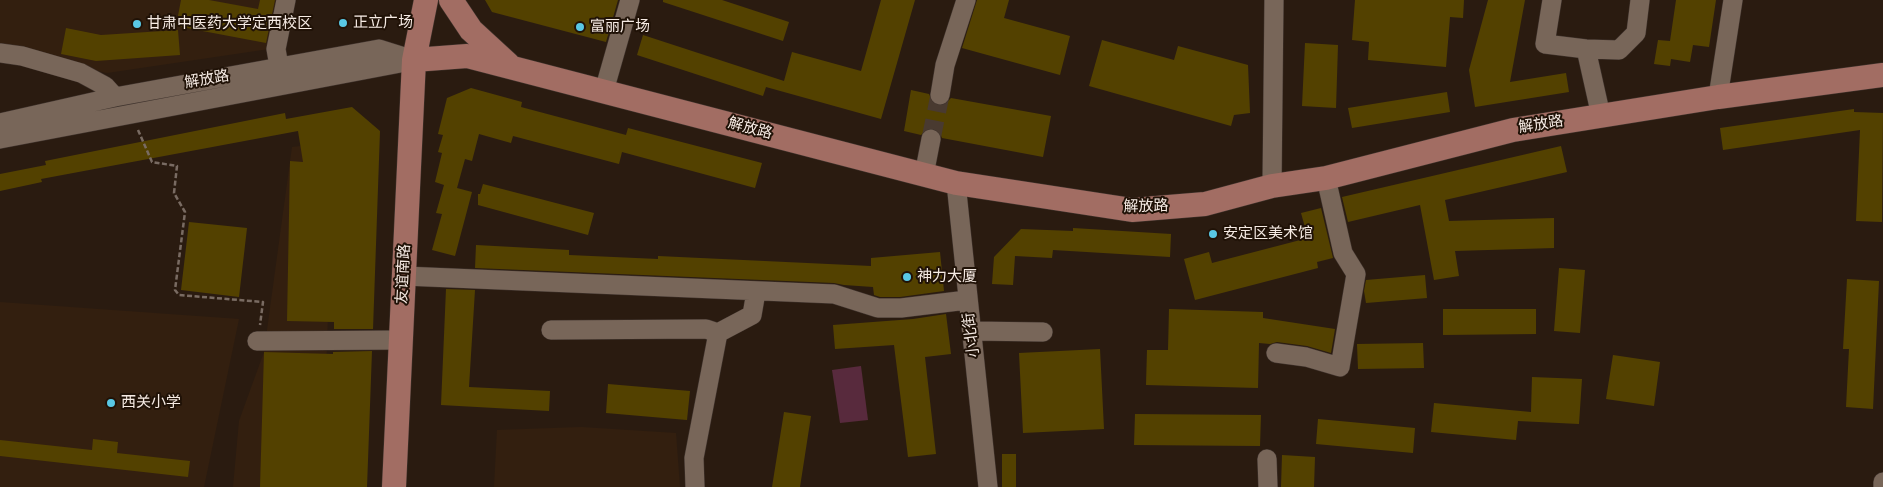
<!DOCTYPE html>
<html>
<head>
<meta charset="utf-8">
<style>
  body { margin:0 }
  canvas { display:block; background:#2a1b10 }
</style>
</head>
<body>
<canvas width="1883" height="487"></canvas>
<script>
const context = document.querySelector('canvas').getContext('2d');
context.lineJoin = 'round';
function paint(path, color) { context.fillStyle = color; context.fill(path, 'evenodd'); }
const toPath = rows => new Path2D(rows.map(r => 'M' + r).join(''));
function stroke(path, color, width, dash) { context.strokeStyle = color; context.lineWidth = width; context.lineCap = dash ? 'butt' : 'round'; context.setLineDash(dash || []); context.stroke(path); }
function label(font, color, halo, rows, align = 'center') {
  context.font = font + ' "Roboto Condensed","Noto Sans SC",sans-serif'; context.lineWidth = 4; context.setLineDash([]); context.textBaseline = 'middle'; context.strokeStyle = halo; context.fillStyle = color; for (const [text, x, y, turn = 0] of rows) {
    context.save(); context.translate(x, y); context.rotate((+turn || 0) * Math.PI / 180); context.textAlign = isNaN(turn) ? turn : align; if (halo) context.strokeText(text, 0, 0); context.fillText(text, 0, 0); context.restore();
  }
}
const built = toPath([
  [0,0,278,0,269,49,107,73,0,50],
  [334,142,322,487,233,487,239,421,264,352,292,147],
  [0,302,239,319,204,487,0,487],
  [581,427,676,433,680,487,494,487,497,430]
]);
const green = toPath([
  [861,366,868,420,840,423,832,370]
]);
const building = toPath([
  [181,0,209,0,258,9,260,0,275,0,266,43,176,26],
  [485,0,618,0,606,42,492,12],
  [663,0,722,0,789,22,783,41,663,2],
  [881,0,915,0,881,119,766,87,763,96,637,55,643,35,784,81,792,52,861,71],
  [977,0,1009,0,1004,18,1070,36,1060,75,962,48],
  [1355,0,1464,0,1463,18,1450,17,1446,67,1368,60,1369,42,1352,40],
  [1488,0,1525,0,1510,82,1566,73,1569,92,1475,107,1469,70],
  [1676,0,1716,0,1709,47,1693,45,1690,62,1671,59,1670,66,1654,64,1658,40,1670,41],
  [66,28,101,35,178,30,180,55,96,61,61,54],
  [1102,40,1174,60,1178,46,1248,65,1250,113,1234,115,1231,126,1089,86],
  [1305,43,1338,45,1336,108,1302,106],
  [471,88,522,102,521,107,626,135,628,128,762,163,755,188,622,152,619,164,513,136,511,143,479,134,472,161,465,159,457,188,472,192,455,256,432,250,442,214,436,213,444,185,435,182,442,153,438,152,443,135,438,134,447,98],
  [911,90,929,94,933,103,938,106,944,105,951,98,1051,116,1043,157,942,138,939,131,933,128,927,129,921,135,904,131],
  [1447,92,1450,112,1352,128,1348,108],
  [352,107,380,131,373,329,334,329,334,322,287,321,290,161,303,162,298,131,41,179,42,182,0,191,0,174,46,165,45,161,285,113,286,119],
  [1854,109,1854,112,1883,113,1882,222,1856,221,1860,130,1723,150,1720,128],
  [1561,146,1567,172,1445,200,1449,221,1554,218,1554,248,1455,251,1459,276,1434,280,1420,205,1348,222,1342,197],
  [483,184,594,213,588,235,478,205,478,194,480,194],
  [1321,208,1333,258,1317,262,1318,268,1195,300,1184,259,1209,252,1212,263,1308,238,1301,213],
  [189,222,247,228,239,297,181,290],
  [1073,228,1171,234,1170,257,1053,250,1052,258,1015,256,1013,285,992,284,994,257,1021,229,1073,231],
  [476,245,569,250,569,255,658,259,658,256,871,266,871,258,940,252,944,291,900,297,880,297,874,295,873,287,844,285,834,283,475,268],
  [1559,268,1585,270,1580,333,1554,331],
  [1425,275,1427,298,1366,303,1364,291,1366,280],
  [1847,279,1879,281,1873,409,1846,407,1849,349,1843,349],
  [446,289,475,290,469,387,550,391,549,411,441,405],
  [1169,309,1263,312,1263,318,1335,329,1331,353,1307,346,1277,342,1270,344,1259,343,1258,388,1146,385,1147,350,1168,350],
  [1443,309,1536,309,1536,334,1443,335],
  [946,314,951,354,925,357,936,454,908,457,894,345,835,349,833,325,913,319],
  [1423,343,1424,368,1358,369,1357,344],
  [1100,349,1104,429,1023,433,1019,353],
  [372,351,367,487,260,487,264,352,333,354,333,352],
  [1613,355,1660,362,1654,406,1606,399],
  [1532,377,1582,379,1579,424,1518,421,1516,440,1431,432,1434,403,1531,412],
  [608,384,690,391,687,420,606,413],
  [784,412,811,416,800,487,772,487],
  [1135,414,1261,415,1260,446,1134,445],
  [1318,419,1415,428,1413,453,1316,444],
  [93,439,118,442,117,453,190,461,188,477,0,456,0,440,92,450],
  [1002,454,1016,454,1016,487,1002,487],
  [1282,455,1315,457,1314,487,1281,487]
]);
const minorTunnel = toPath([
  [931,139,940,95]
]);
const path = toPath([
  [138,130,152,162,177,166,174,193,185,212,175,290,179,295,263,302,260,325]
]);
const minor = toPath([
  [1552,0,1545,44,1586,49,1619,50,1636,33,1640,0],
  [1586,49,1601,116],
  [0,53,22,56,81,73,105,86,115,97],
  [281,78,276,49,286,0],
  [604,91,630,0],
  [940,95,945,65,966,0],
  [1718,97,1733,0],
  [0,123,115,97,379,49,414,60],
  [0,139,411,61],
  [924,175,931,139],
  [956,183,988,487],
  [1272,186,1274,0],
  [404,276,834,294,878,308,901,308,967,300],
  [551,330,706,329,718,333],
  [972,331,1043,332],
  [257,341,401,340],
  [1276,353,1306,357,1340,367,1356,274,1343,253,1326,178],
  [1267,459,1268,487],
  [695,487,694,458,718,333,752,315,756,292],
  [1883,487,1883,482]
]);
const major = toPath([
  [451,0,471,30,508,64],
  [414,60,467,56,956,183,1132,210,1205,204,1272,186,1326,178,1513,130,1718,97,1883,75],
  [394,487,414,60,426,0]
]);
const markers = [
  [343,23,5,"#59c8e5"],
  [137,24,5,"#59c8e5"],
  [580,27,5,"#59c8e5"],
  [1213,234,5,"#59c8e5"],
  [907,277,5,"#59c8e5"],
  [111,403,5,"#59c8e5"]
];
const poiNames = [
  ["正立广场",353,23],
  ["甘肃中医药大学定西校区",147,24],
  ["富丽广场",590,27],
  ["安定区美术馆",1223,234],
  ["神力大厦",917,277],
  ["西关小学",121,403]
];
const streetNames = [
  ["解放路",207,80,-10],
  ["解放路",1541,125,-9],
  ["解放路",750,129,15],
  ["解放路",1146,207,-1],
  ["友谊南路",404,274,-87],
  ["小北街",972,335,-97]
];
paint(built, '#331f0f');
paint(green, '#582a3d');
paint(building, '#534100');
stroke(minorTunnel, '#493a30', 19, [19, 9]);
stroke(minor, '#40342e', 20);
stroke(major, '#40342e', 25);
stroke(path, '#796b62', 2.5, [5, 2.5]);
stroke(minor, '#786659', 19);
stroke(major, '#a26d63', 24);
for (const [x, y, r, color] of markers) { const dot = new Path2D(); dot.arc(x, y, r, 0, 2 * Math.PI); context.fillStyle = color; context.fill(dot); stroke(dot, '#201207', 2); }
label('15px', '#f6ebe4', '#201207', poiNames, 'left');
label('15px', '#f6ebe4', '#201207', streetNames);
</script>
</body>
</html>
